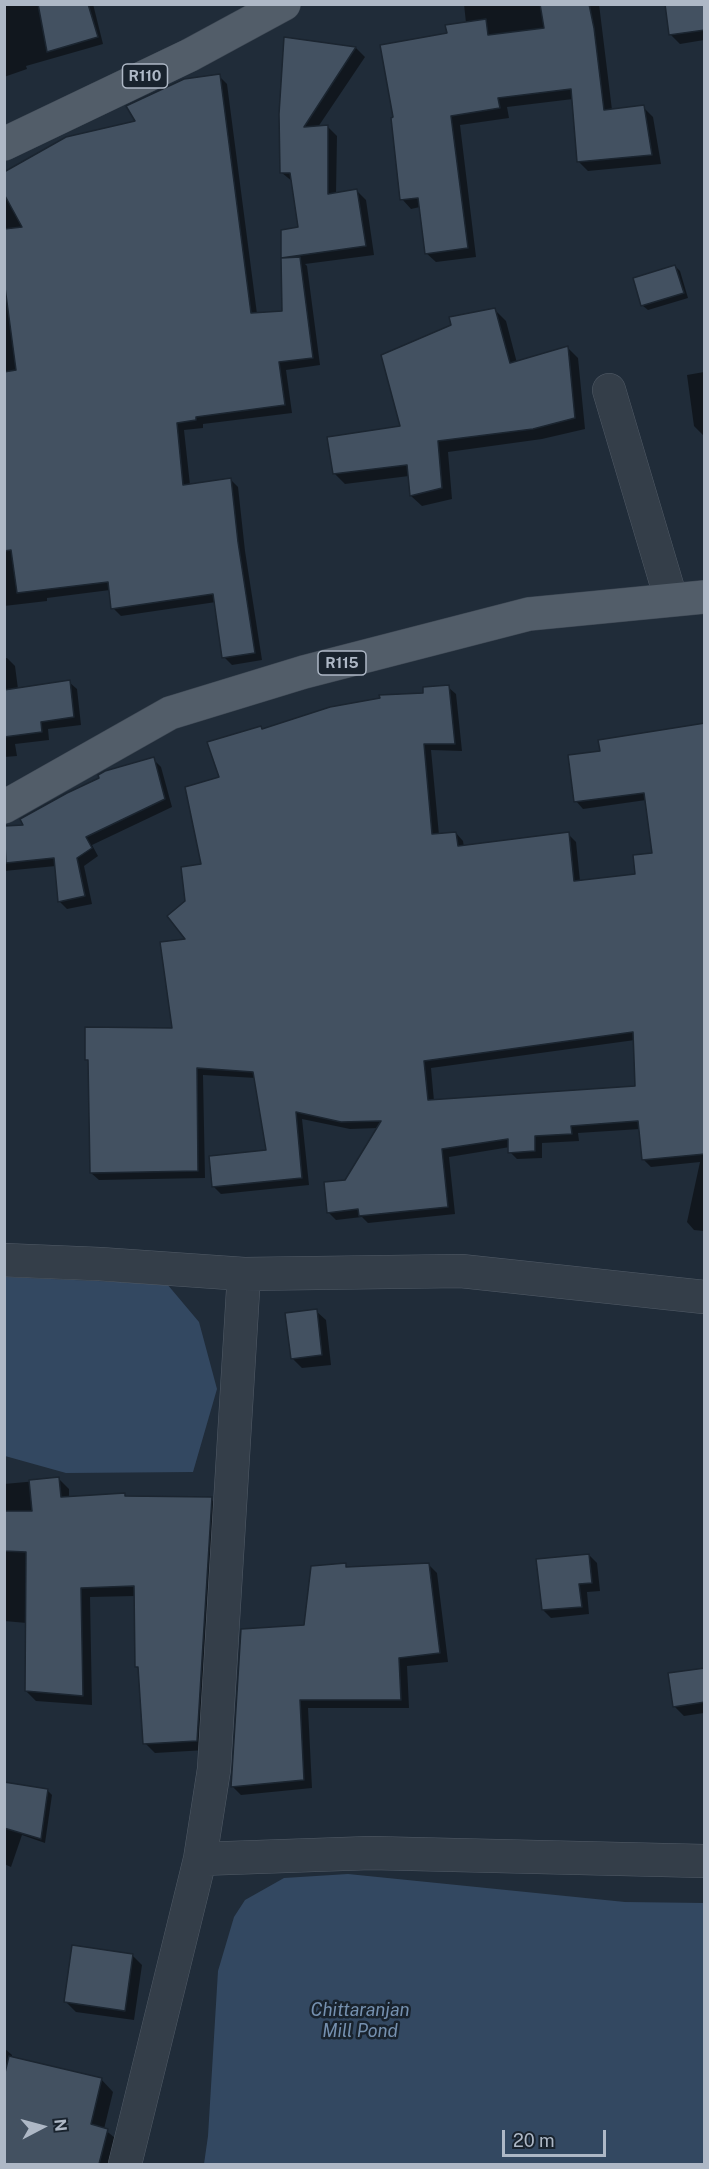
<!DOCTYPE html>
<html>
<head>
<meta charset="utf-8">
<style>
  body { margin:0 }
  #map { position:relative; width:709px; height:2169px; overflow:hidden; background:#202c39; font-family:"Public Sans",sans-serif }
  canvas { display:block }
  .frame { position:absolute; inset:0; border:6px solid #aeb8c6; pointer-events:none }
  .north { position:absolute; left:12px; top:2097px; width:60px; height:60px; -webkit-text-stroke:4px #19232e; paint-order:stroke; rotate:84deg; font-size:16px; font-weight:700; line-height:24px; text-align:center; color:#aeb8c6 }
  .north::after { content:''; display:block; margin:auto; width:21px; height:27px; background:#aeb8c6; clip-path:polygon(50% 0,100% 100%,50% 72%,0 100%) }
  .scale { position:absolute; left:502px; top:2130px; width:104px; height:27px; box-sizing:border-box; border:3px solid #aeb8c6; border-top:0; padding-left:8px; font-size:18px; line-height:21px; white-space:nowrap; color:#aeb8c6; -webkit-text-stroke:4px #19232e; paint-order:stroke }
</style>
</head>
<body>
<div id="map">
<canvas width="709" height="2169"></canvas>
<div class="frame"></div>
<div class="north">N</div>
<div class="scale">20 m</div>
</div>
<script>
const context = document.querySelector('canvas').getContext('2d');
context.lineJoin = 'round';
function paint(path, color) { context.fillStyle = color; context.fill(path, 'evenodd'); }
const toPath = rows => new Path2D(rows.map(r => 'M' + r).join(''));
function stroke(path, color, width, dash) { context.strokeStyle = color; context.lineWidth = width; context.lineCap = dash ? 'butt' : 'round'; context.setLineDash(dash || []); context.stroke(path); }
function label(font, color, halo, rows, align = 'center') {
  context.font = font + ' "Public Sans",sans-serif'; context.lineWidth = 5; context.setLineDash([]); context.textBaseline = 'middle'; context.strokeStyle = halo; context.fillStyle = color; for (const [text, x, y, turn = 0] of rows) {
    context.save(); context.translate(x, y); context.rotate((+turn || 0) * Math.PI / 180); context.textAlign = isNaN(turn) ? turn : align; if (halo) context.strokeText(text, 0, 0); context.fillText(text, 0, 0); context.restore();
  }
}
const water = toPath([
  [5,1277,167,1284,199,1322,217,1389,193,1472,66,1473,5,1456],
  [348,1874,625,1902,704,1903,704,2164,204,2164,208,2136,218,1971,234,1917,245,1900,284,1878]
]);
const shadow = toPath([
  [4,4,93,4,103,44,26,66,27,69,4,77],
  [464,4,599,4,612,110,643,107,653,117,661,164,588,171,578,161,573,99,507,107,509,118,460,125,476,257,436,262,426,253,420,207,411,209,402,199,448,35,466,23],
  [704,4,704,40,680,44,670,34],
  [285,39,356,48,365,57,318,127,328,127,337,136,336,194,357,191,366,200,374,255,305,264,307,266,320,365,286,370,292,413,203,424,203,428,184,430,190,485,230,479,238,487,245,551,262,660,232,665,224,657,216,602,121,616,113,608,110,590,47,598,47,601,4,606,4,200,9,199,137,122,219,76,227,84,257,314,284,312,285,259,283,257,300,228,293,182,282,173],
  [675,266,680,271,688,298,648,310,643,306,635,279],
  [495,310,506,321,517,363,568,348,578,358,585,429,542,439,448,452,452,499,422,506,411,496,409,476,345,484,334,473,401,427],
  [704,372,704,436,694,426,687,375],
  [4,658,7,658,15,666,18,689,69,682,77,689,81,725,48,729,49,740,15,744,17,756,4,757],
  [448,687,456,694,462,751,431,750,439,835,456,833,463,841,464,847,568,834,576,842,580,881,637,875,653,854,646,800,583,809,576,801,601,752,704,725,704,1231,694,1230,687,1222,700,1162,651,1167,644,1160,640,1129,578,1133,579,1141,542,1143,542,1158,517,1159,510,1152,510,1147,449,1157,455,1214,368,1223,362,1217,336,1220,328,1212,378,1128,350,1129,302,1119,309,1185,221,1194,214,1187,267,1152,256,1078,203,1075,205,1178,99,1180,91,1173,89,1062,87,1059,173,1030,187,940,187,902,203,865,221,778,261,728,263,730,425,695],
  [635,1040,636,1087,434,1101,431,1068],
  [153,759,161,767,172,807,92,845,98,856,84,866,92,904,67,909,59,901,56,866,4,871,4,828,25,826],
  [316,1311,326,1320,331,1365,302,1368,292,1358],
  [59,1479,69,1489,69,1498,124,1494,127,1498,211,1499,221,1509,206,1750,155,1753,145,1743,140,1670,136,1667,135,1596,90,1597,92,1705,36,1701,26,1691,27,1623,4,1621,4,1484],
  [589,1555,597,1563,600,1591,587,1592,589,1614,551,1618,543,1610],
  [428,1564,437,1573,448,1662,407,1666,409,1708,308,1708,312,1788,241,1795,232,1786,306,1626,345,1565,349,1569],
  [704,1669,704,1713,684,1716,674,1706],
  [48,1791,52,1795,45,1843,22,1835,11,1867,4,1864,4,1804],
  [132,1955,142,1965,134,2020,76,2012,66,2002],
  [4,2048,12,2055,12,2059,101,2079,113,2092,104,2129,120,2142,114,2164,4,2164]
]);
const building = toPath([
  [38,4,88,4,98,37,47,52,38,4],
  [540,4,589,4,594,28,604,110,644,105,652,155,577,162,571,89,498,98,500,108,451,116,468,248,425,254,418,198,400,200,391,118,393,117,380,45,447,33,445,25,486,19,488,35,544,28,540,4],
  [665,4,705,4,705,30,669,35,665,4],
  [284,37,356,47,304,127,328,125,328,194,357,189,366,246,281,258,281,230,298,227,290,173,280,173,279,114,284,37],
  [220,74,251,313,282,311,281,258,300,257,313,358,279,362,285,405,196,417,196,420,177,423,183,485,231,478,238,542,255,653,222,658,213,594,111,609,108,582,17,593,11,550,4,551,4,372,16,370,4,280,4,229,22,227,4,194,4,172,66,137,135,121,126,106,184,79,220,74],
  [675,265,684,293,641,306,633,278,675,265],
  [495,308,510,363,568,346,575,418,533,429,438,441,442,488,410,496,407,465,333,474,327,437,400,426,381,355,451,325,449,317,495,308],
  [70,680,74,717,41,722,42,732,4,737,4,690,70,680],
  [449,685,455,744,424,744,432,834,456,832,458,846,569,832,574,881,635,874,633,855,652,853,644,793,574,802,568,755,600,751,598,740,705,723,705,1154,642,1160,638,1121,571,1126,572,1134,535,1136,535,1151,508,1153,508,1139,442,1149,448,1207,359,1216,358,1209,327,1213,324,1182,345,1180,381,1121,341,1122,296,1112,302,1178,212,1187,209,1156,266,1150,253,1072,197,1068,198,1171,90,1173,88,1060,85,1060,85,1027,172,1028,160,942,185,939,167,916,185,901,181,867,201,864,185,787,219,777,207,742,261,726,262,729,330,707,380,698,379,695,423,693,423,687,449,685],
  [633,1032,635,1086,428,1100,424,1061,633,1032],
  [154,757,165,799,86,837,92,848,77,858,85,896,58,902,54,858,6,863,4,826,23,825,20,819,67,793,99,778,98,775,105,771,154,757],
  [317,1309,322,1355,291,1359,285,1313,317,1309],
  [59,1477,61,1497,125,1493,125,1496,212,1497,197,1741,143,1744,138,1667,135,1667,134,1586,81,1588,83,1696,25,1691,26,1552,4,1551,4,1511,32,1511,29,1480,59,1477],
  [589,1554,592,1583,579,1584,582,1607,542,1610,536,1559,589,1554],
  [346,1563,346,1567,429,1563,440,1653,399,1658,401,1700,300,1700,304,1780,231,1787,241,1629,304,1625,311,1566,346,1563],
  [705,1668,705,1702,673,1707,668,1673,705,1668],
  [4,1782,48,1789,41,1839,4,1828,4,1782],
  [72,1945,133,1954,125,2011,64,2002,72,1945],
  [9,2056,102,2078,91,2124,108,2129,99,2164,4,2164,4,2077,9,2056]
]);
const street = toPath([
  [609,390,671,599],
  [4,1260,100,1264,244,1274,214,1769,200,1859,125,2164],
  [244,1274,461,1271,704,1297],
  [200,1859,371,1853,704,1861]
]);
const primary = toPath([
  [4,144,190,55,284,4],
  [4,807,170,713,304,672,529,614,704,597]
]);
const shields = [
  [145,76,45],
  [342,663,48]
];
const shieldNames = [
  ["R110",145,76],
  ["R115",342,663]
];
const waterNames = [
  ["Chittaranjan",360,2010],
  ["Mill Pond",360,2031]
];
paint(water, '#334861');
paint(shadow, '#0007');
paint(building, '#435161');
stroke(building, '#1b2530', 1.5);
stroke(street, '#515b67', 34);
stroke(primary, '#3d4753', 34);
stroke(street, '#343e49', 33);
stroke(primary, '#525d69', 33);
for (const [x, y, w] of shields) { const box = new Path2D(); box.roundRect(x - w / 2, y - 12, w, 24, 4.5); context.fillStyle = '#19232e'; context.fill(box); stroke(box, '#aeb8c6', 1.5); }
label('bold 15px', '#aeb8c6', null, shieldNames);
label('italic 18px', '#7590af', '#19232e', waterNames);
</script>
</body>
</html>
